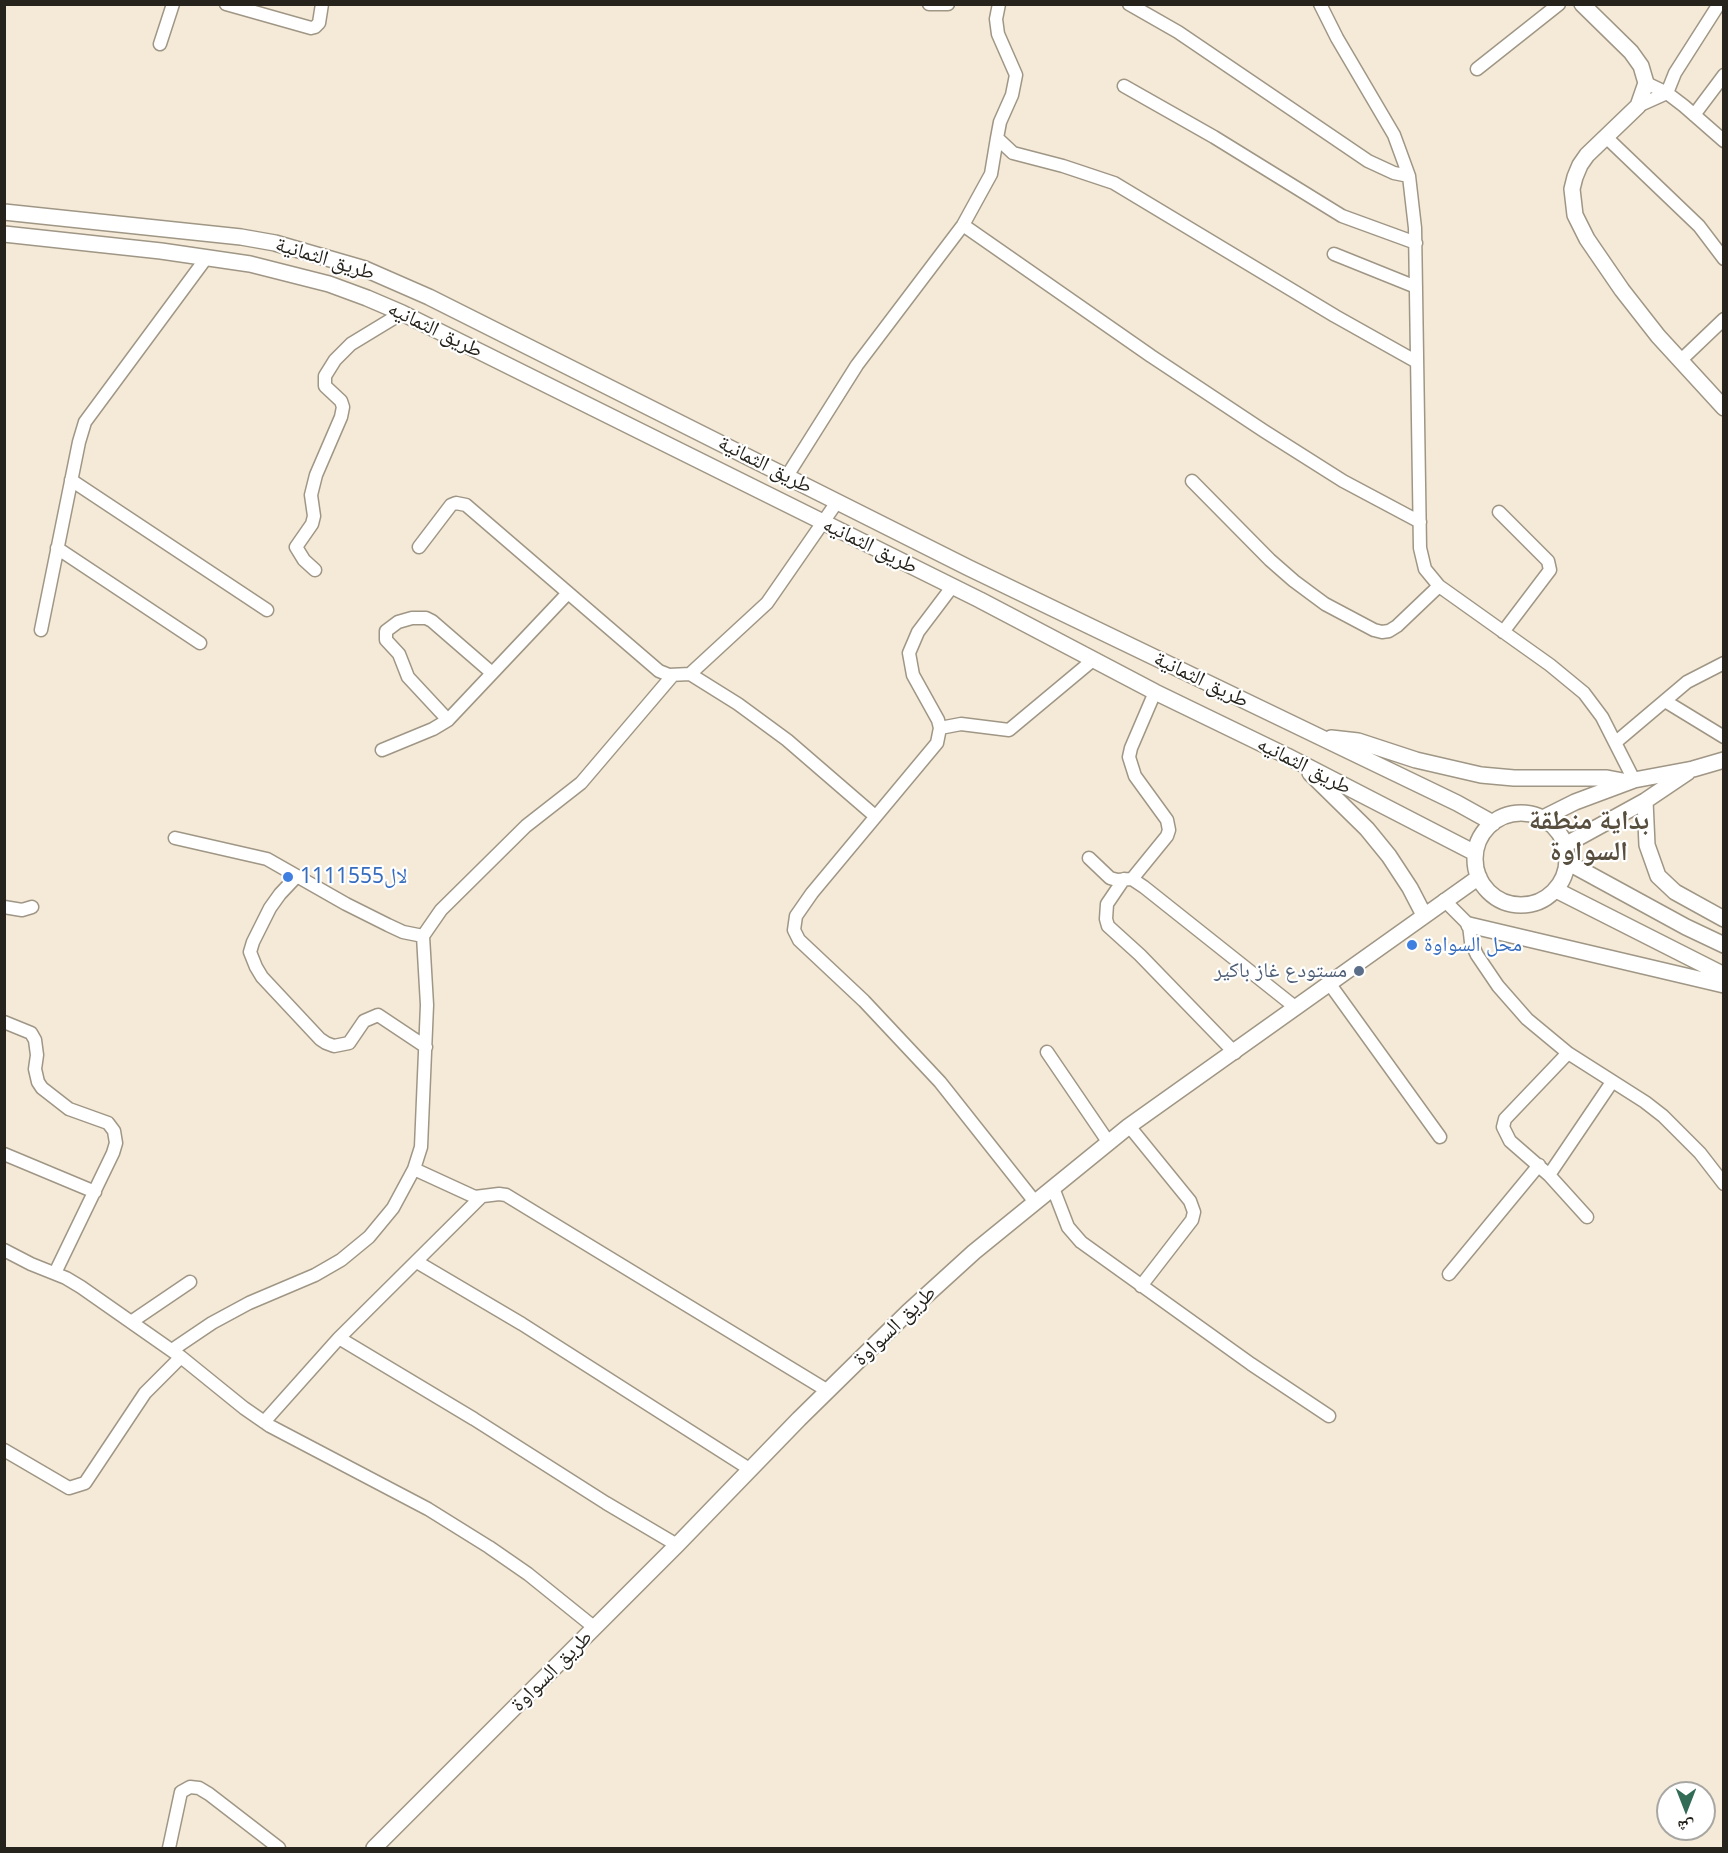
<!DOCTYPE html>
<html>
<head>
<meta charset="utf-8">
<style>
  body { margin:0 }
  #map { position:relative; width:1728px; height:1853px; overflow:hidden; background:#f4ead7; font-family:"Noto Sans","Noto Naskh Arabic",sans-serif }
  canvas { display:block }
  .frame { position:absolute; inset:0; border:6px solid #26231c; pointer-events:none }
  .north { position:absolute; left:1656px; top:1781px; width:60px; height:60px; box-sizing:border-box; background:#fff; border:2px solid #a8a7a4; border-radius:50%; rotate:180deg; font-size:16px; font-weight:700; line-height:24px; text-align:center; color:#26231c }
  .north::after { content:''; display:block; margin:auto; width:21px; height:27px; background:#326c56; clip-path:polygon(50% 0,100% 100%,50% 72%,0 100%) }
</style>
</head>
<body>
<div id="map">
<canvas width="1728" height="1853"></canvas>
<div class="frame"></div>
<div class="north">ش</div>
</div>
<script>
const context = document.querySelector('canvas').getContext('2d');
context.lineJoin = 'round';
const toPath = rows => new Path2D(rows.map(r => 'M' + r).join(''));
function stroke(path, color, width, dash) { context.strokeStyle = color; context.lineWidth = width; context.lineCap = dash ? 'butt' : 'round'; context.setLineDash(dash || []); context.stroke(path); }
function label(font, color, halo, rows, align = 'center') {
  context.font = font + ' "Noto Sans","Noto Naskh Arabic",sans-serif'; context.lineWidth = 4.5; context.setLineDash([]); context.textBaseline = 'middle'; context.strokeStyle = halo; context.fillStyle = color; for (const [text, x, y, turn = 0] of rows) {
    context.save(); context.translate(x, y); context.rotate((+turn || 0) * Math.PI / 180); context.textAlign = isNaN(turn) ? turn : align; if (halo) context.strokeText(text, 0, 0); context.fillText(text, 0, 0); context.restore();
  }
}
const minor = toPath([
  [226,4,311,28,315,27,319,23,322,4],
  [929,4,948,4],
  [999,4,996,19,998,34,1016,75,1012,95,1000,122,997,138,1013,153,1063,166,1114,183,1335,316,1417,362],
  [1129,4,1178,32,1368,161,1394,173,1409,176],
  [1320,4,1337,38,1394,135,1409,176,1415,228,1420,548,1425,569,1439,586,1550,665,1584,693,1602,717,1634,780],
  [160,44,173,4],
  [1477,69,1559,4],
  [1646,83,1667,93,1684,106,1724,141],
  [1124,86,1214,137,1342,216,1416,243],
  [1638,106,1667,93,1675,73,1719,4],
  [1694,115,1724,75],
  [1606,137,1699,226,1724,259],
  [963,225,1151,356,1264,431,1343,481,1420,522],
  [1334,254,1416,287],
  [1680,361,1724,319],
  [787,476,857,365,963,225,991,174,997,138],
  [71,480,267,610],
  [1192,481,1270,560,1294,581,1325,604,1374,630,1382,632,1389,631,1397,626,1439,586],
  [1499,512,1548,561,1550,570,1503,632],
  [419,547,451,505,456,503,466,505,659,671,669,675,690,674,738,704,787,740,875,816],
  [57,548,200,643],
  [315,570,304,560,296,547,312,524,314,516,311,495,316,475,341,417,343,407,341,401,325,386,325,376,335,360,351,344,402,313],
  [952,587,918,632,909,653,913,675,938,720,940,728,937,743,812,893,796,916,794,930,799,940,864,1001,940,1082,1035,1202],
  [41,630,79,442,85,422,207,257],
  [690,674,767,603,837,502],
  [1665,701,1724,737],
  [448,720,408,677,399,654,386,640,386,631,398,622,412,618,426,618,432,621,492,673],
  [940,728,961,724,1009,730,1093,660],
  [1616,742,1687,682,1724,663],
  [382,750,433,729,448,720,568,593],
  [175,838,267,859,346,904,388,925,403,932,423,936],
  [1089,858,1110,878,1117,880,1132,879,1144,887,1295,1007],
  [297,876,280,894,270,908,253,942,250,952,256,967,262,977,320,1039,326,1043,334,1046,349,1043,364,1021,378,1015,426,1047],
  [1124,879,1107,904,1106,919,1108,926,1140,955,1235,1053],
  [1132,879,1167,836,1169,830,1167,820,1135,776,1129,757,1131,748,1155,692],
  [1444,900,1469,925,1471,942,1477,955,1498,986,1527,1019,1568,1053,1645,1102,1663,1116,1700,1153,1724,1184],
  [4,907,22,910,32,907],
  [1329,983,1440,1137],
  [4,1022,31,1033,35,1040,37,1055,35,1069,38,1082,42,1088,69,1109,108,1123,114,1131,116,1143,113,1153,55,1273],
  [1047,1052,1109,1143],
  [1568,1053,1505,1119,1503,1127,1510,1141,1549,1175,1587,1217],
  [1129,1126,1190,1201,1194,1212,1192,1220,1141,1286],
  [4,1154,95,1192],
  [414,1169,475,1197,499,1194,506,1195,828,1391],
  [1549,1175,1612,1082],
  [1053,1188,1068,1227,1081,1242,1251,1364,1329,1416],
  [4,1250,31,1264,66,1278,81,1287,181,1357,244,1408,270,1426,428,1509,489,1547,528,1574,595,1628],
  [417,1262,522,1324,751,1470],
  [1449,1274,1539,1165],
  [131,1322,190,1282],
  [339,1338,474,1419,606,1503,677,1545],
  [172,1350,212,1323,249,1303,315,1275,341,1260,369,1237,393,1208,414,1169,421,1147,427,1005,423,936,441,910,526,826,581,783,673,675],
  [264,1422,339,1338,481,1197],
  [4,1450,69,1488,85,1483,145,1393,181,1357],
  [169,1848,181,1792,190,1787,199,1788,209,1794,279,1848]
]);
const tertiary = toPath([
  [1582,4,1631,52,1641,66,1646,83,1638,106,1587,155,1580,165,1575,177,1572,189,1575,215,1587,239,1622,290,1658,336,1724,408],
  [4,212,241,237,275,243,365,269,429,297,969,568,1457,803,1493,823],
  [4,234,161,251,250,264,329,284,367,298,402,313,980,600,1155,692,1287,756,1475,853],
  [1331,738,1358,741,1416,760,1481,775,1514,778,1607,778,1628,782],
  [1310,773,1367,829,1389,856,1410,888,1424,915],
  [1645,801,1647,845,1658,876,1675,892,1724,919],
  '1475 859a46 46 0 1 1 92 0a46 46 0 1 1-92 0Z',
  [1543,818,1575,802,1634,780,1693,769,1724,760],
  [1565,845,1645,801,1688,772],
  [1567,862,1686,927,1724,945],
  [1556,890,1724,975],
  [1469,925,1724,985],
  [374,1848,677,1545,799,1419,908,1312,974,1252,1129,1126,1479,877]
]);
const markers = [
  [288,877,6,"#3f7fe0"],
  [1412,945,6,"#3f7fe0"],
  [1359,971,6,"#5c6f8a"]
];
const streetNames = [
  ["طريق الثمانية",325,259,17],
  ["طريق الثمانيه",435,330,26],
  ["طريق الثمانية",765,465,27],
  ["طريق الثمانيه",870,546,26],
  ["طريق الثمانية",1201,680,26],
  ["طريق الثمانيه",1304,766,27],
  ["طريق السواوة",895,1326,-44],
  ["طريق السواوة",552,1671,-45]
];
const shopNames = [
  ["1111555لال",300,877],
  ["محل السواوة",1424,945]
];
const serviceNames = [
  ["مستودع غاز باكير",1347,971]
];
const districtNames = [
  ["بداية منطقة",1589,821],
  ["السواوة",1589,852]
];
stroke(minor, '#a09685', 15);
stroke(tertiary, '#a09685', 18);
stroke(minor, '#fff', 12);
stroke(tertiary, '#fff', 15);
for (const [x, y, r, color] of markers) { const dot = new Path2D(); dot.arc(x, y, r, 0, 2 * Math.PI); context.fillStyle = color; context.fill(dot); stroke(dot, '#fff', 2); }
label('21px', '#26231c', '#fff', streetNames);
label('21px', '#366cbe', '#fff', shopNames, 'left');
label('21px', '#4e5e75', '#fff', serviceNames, 'right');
label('bold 27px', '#574e3e', '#fff', districtNames);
</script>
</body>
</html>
